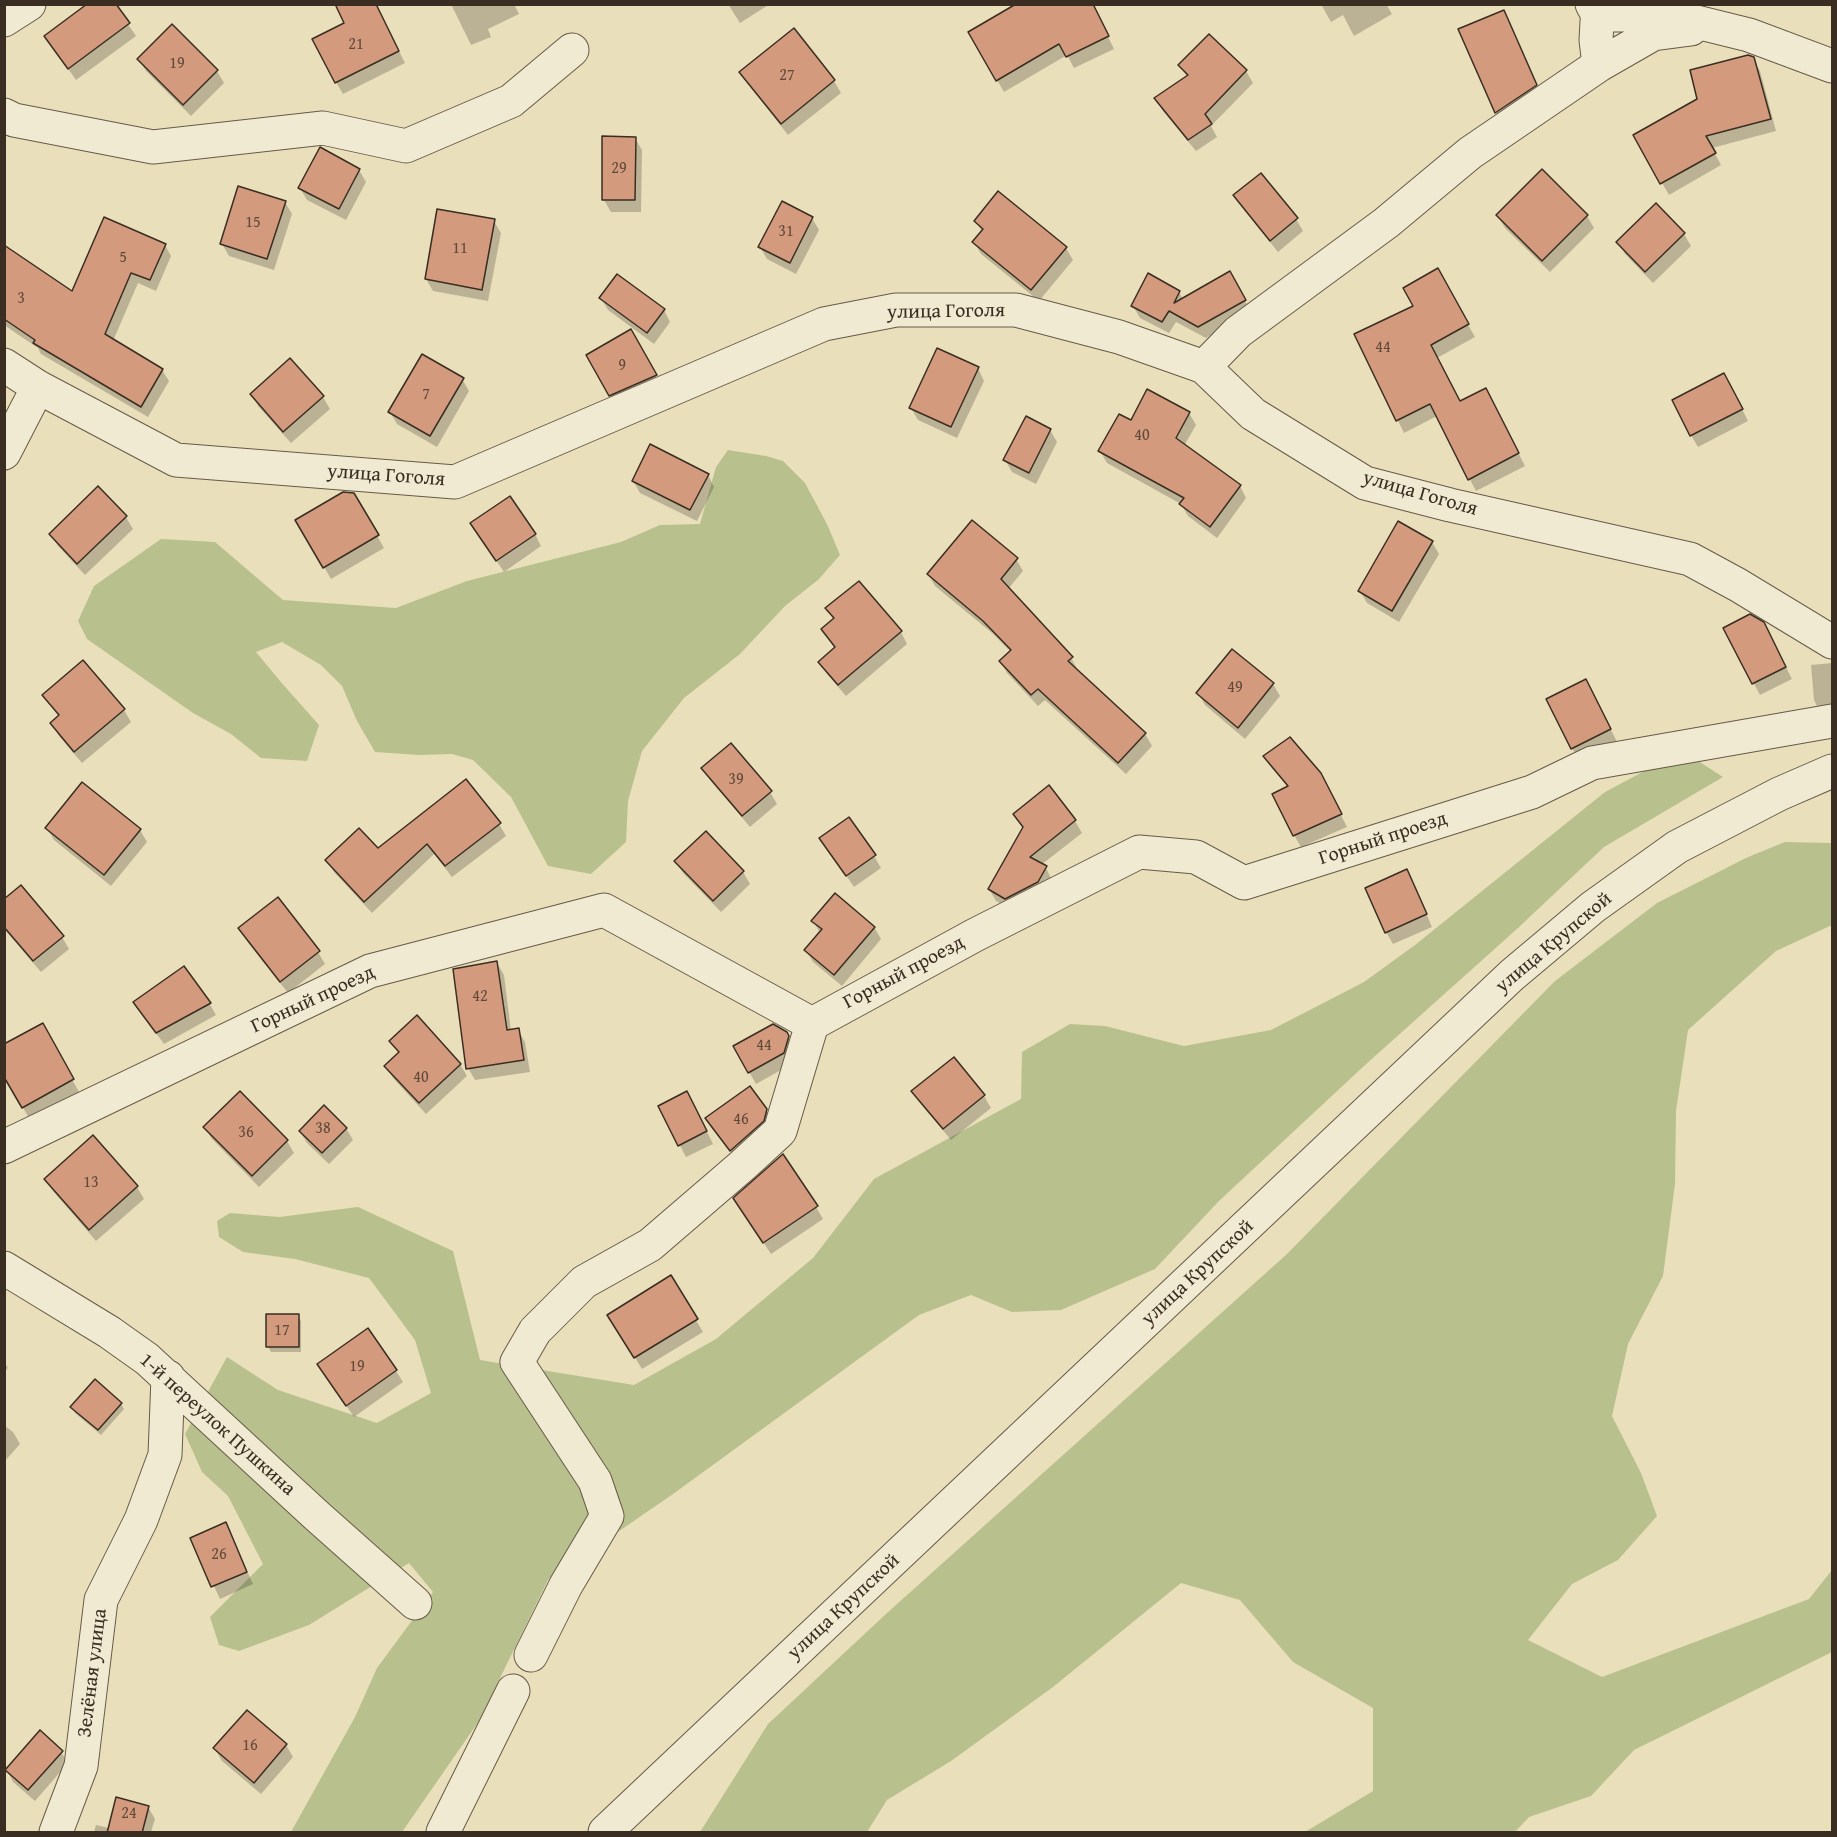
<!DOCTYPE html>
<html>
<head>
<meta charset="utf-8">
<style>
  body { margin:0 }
  #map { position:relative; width:1837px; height:1837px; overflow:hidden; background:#eadfbb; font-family:"Gentium Book Plus",serif }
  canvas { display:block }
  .frame { position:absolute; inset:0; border:6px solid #3a2e22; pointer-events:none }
</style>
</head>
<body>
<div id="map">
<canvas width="1837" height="1837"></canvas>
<div class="frame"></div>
</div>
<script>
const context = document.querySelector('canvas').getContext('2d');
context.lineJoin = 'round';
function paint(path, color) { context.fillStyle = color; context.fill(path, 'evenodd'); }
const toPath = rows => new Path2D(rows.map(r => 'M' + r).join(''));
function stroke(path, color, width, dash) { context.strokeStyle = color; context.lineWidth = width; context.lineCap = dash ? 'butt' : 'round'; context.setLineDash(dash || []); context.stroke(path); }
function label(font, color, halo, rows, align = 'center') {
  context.font = font + ' "Gentium Book Plus",serif'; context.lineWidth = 4.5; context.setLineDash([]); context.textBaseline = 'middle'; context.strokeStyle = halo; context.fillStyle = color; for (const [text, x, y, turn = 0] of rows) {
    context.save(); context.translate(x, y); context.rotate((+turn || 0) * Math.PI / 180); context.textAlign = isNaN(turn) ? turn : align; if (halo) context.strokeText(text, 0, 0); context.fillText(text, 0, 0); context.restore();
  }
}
const green = toPath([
  [728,450,766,456,783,461,805,483,827,524,840,555,818,580,785,606,740,654,684,698,642,751,628,801,626,842,591,874,548,866,511,797,473,760,452,754,419,755,375,752,357,721,342,686,321,665,282,642,256,652,280,681,319,725,307,761,261,758,231,734,193,713,87,639,78,621,94,586,161,539,215,542,283,600,396,608,467,581,621,542,660,525,700,524,716,467],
  [1692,757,1723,777,1604,847,1518,928,1364,1066,1219,1201,1155,1269,1061,1310,1012,1312,971,1295,919,1315,673,1494,548,1580,479,1721,402,1832,291,1832,355,1717,377,1668,433,1592,409,1563,309,1625,239,1651,219,1645,210,1617,263,1564,228,1496,202,1472,185,1434,227,1357,278,1390,377,1423,431,1393,415,1340,369,1278,295,1259,243,1252,219,1237,217,1221,230,1213,279,1217,358,1207,453,1251,480,1360,634,1385,716,1339,813,1258,874,1179,1021,1099,1022,1052,1070,1024,1105,1026,1184,1046,1271,1030,1364,982,1415,945,1605,792,1652,767],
  [1785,842,1832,843,1832,925,1776,951,1688,1030,1676,1111,1675,1184,1663,1276,1628,1344,1612,1416,1641,1473,1657,1516,1618,1560,1572,1584,1528,1640,1602,1677,1809,1599,1832,1570,1832,1652,1634,1750,1591,1796,1529,1817,1515,1832,1305,1832,1373,1791,1373,1708,1293,1662,1240,1600,1181,1583,1053,1687,951,1761,887,1800,867,1832,700,1832,768,1724,887,1613,1287,1254,1555,981,1657,903,1748,857]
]);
const shadow = toPath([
  [114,4,136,36,76,80,46,37],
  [375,4,405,63,343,94,336,82],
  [451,4,514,4,519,14,488,29,491,37,471,45],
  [728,4,770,4,740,23],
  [1092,4,1114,49,1074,68,1067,55,1004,92,970,33],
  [1321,4,1386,4,1392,14,1354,36,1343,15,1331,22],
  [1504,12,1510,23,1542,97,1503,124,1496,113,1460,30],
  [793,30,834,81,841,93,788,135,748,84,741,73],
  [1753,58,1760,71,1776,131,1712,148,1721,165,1669,195,1635,136,1699,100],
  [139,59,217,71,224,83,191,116,146,71],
  [1180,65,1246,71,1253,83,1211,126,1217,137,1196,151,1162,110,1156,98,1187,77],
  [635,138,642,150,641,212,611,212,604,200],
  [320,149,359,170,366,182,346,220,307,200,300,188],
  [1542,172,1587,216,1594,228,1550,272,1505,228,1498,216],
  [1235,196,1296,219,1303,231,1278,252,1242,207],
  [285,202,292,214,274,270,229,256,222,244],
  [812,218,819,230,796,274,767,259,760,247],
  [494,221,501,233,488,301,433,291,426,279],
  [976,221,1066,248,1073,260,1039,301,981,254,974,242,982,232],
  [1684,234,1691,246,1653,283,1625,254,1618,242],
  [165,245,171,256,156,291,138,283,113,341,162,370,169,381,148,417,41,354,38,348,4,325,4,247,72,294],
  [1437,270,1475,337,1437,358,1460,403,1492,401,1525,466,1476,491,1437,416,1404,433,1356,335,1415,307],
  [1230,273,1251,312,1206,338,1176,322,1169,333,1140,318,1133,306,1179,292,1183,299],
  [601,298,664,310,670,322,654,344,608,310],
  [631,331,662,388,617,407,588,356],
  [978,368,984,381,957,438,918,420,911,408],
  [462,379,469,391,437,447,397,424,390,412],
  [1731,387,1748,421,1698,447,1691,435],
  [252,394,323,397,330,409,291,443,258,406],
  [1189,413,1196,425,1184,446,1240,486,1246,498,1217,538,1188,516,1181,504,1107,463,1100,451,1131,422],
  [1026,418,1050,430,1057,442,1036,484,1012,472,1005,460],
  [708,475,714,487,697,521,640,493,633,481],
  [353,494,384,548,331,579,297,520],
  [126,517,133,529,85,575,58,546,51,535],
  [535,534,541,546,504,572,479,535],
  [1432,542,1439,554,1399,622,1367,603,1360,591],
  [1016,559,1023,571,1008,589,1071,658,1078,670,1077,671,1145,734,1152,746,1126,774,1045,700,1038,706,1007,673,1001,662,1011,652,992,633,935,586,928,574],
  [859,583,901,632,907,644,846,696,827,674,820,662,835,649,823,630,834,620,827,609],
  [1725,629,1770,636,1792,679,1760,695],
  [1832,663,1832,705,1817,706,1814,700,1811,665],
  [1273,684,1280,696,1245,739,1205,705,1198,693],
  [1593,693,1617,742,1579,760,1572,748],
  [44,695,124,710,131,722,82,763,59,736,52,724,59,717],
  [1265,756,1327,787,1347,827,1301,847,1294,835,1288,787,1272,768],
  [703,769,770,792,777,804,750,827,710,780],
  [82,784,140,830,147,842,111,886,54,840,47,828],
  [1049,787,1075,821,1082,833,1041,865,1046,868,1052,880,1012,910,996,901,989,889,1024,829,1015,814],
  [499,824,506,836,452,877,434,854,372,913,334,872,327,860],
  [706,833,743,872,750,884,721,912,683,873,676,862],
  [821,839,874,856,881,868,854,887],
  [1413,883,1432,927,1393,944,1386,932],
  [4,901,62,937,69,949,41,972,4,929],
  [813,921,874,927,881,939,842,986,813,962,806,950,820,933],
  [240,929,318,952,325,964,288,993,247,941],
  [497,963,504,975,511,1031,518,1030,525,1042,530,1072,475,1080,468,1068],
  [209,1003,216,1015,164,1044,142,1014],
  [42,1025,79,1092,30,1120,4,1074],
  [786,1033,795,1049,790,1065,756,1084,735,1047],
  [391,1041,460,1064,467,1076,426,1114,393,1078,386,1066,399,1054],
  [954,1059,984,1096,991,1108,951,1140,920,1103,913,1091],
  [240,1093,287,1141,294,1153,259,1187,212,1139,205,1127],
  [694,1105,713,1144,686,1157,660,1107],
  [766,1110,773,1122,738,1162,707,1119],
  [346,1128,353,1140,329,1164,307,1143,300,1131],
  [93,1137,137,1187,144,1199,96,1241,53,1191,46,1179],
  [816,1207,823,1219,771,1254,742,1210],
  [671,1278,703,1332,642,1369,616,1327],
  [298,1315,301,1321,301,1352,271,1352,268,1347],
  [4,1361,8,1368,4,1372],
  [396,1371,403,1382,354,1417,326,1376],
  [121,1404,124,1409,101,1435,75,1413,72,1407],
  [4,1425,13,1432,20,1444,4,1462],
  [225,1524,253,1584,220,1599,192,1539],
  [286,1745,293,1757,261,1794,222,1761,215,1749],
  [61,1752,68,1763,35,1801,13,1782,7,1770],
  [148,1807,155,1819,151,1832,94,1832,96,1825,109,1828]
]);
const building = toPath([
  [87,4,116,4,130,23,68,69,44,36,87,4],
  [335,4,376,4,399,51,335,83,312,39,344,23,335,4],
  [1016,4,1093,4,1109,36,1066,57,1059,44,996,81,968,32,1016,4],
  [1504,10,1537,85,1495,113,1458,29,1504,10],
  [172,24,218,70,183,105,137,59,172,24],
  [794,28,835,80,781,124,739,72,794,28],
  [1209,34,1247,70,1205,114,1212,124,1188,140,1154,98,1188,75,1178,65,1209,34],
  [1748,55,1754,57,1771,119,1706,136,1716,153,1660,184,1633,135,1697,99,1690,70,1748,55],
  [602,136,636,137,635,200,602,200,602,136],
  [320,147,360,169,339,209,298,188,320,147],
  [1542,169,1588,215,1542,261,1496,215,1542,169],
  [1261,173,1298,218,1270,241,1233,195,1261,173],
  [238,186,286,201,267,259,220,244,238,186],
  [998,191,1067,247,1031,290,972,242,983,229,974,221,998,191],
  [782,201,813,217,790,263,758,247,782,201],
  [1656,203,1685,233,1645,272,1616,242,1656,203],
  [437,209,495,219,482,290,425,279,437,209],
  [104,217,166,244,150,280,131,273,105,334,163,369,141,407,33,343,35,340,4,319,4,245,72,291,104,217],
  [1438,268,1469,324,1431,345,1460,401,1486,388,1519,453,1468,480,1430,404,1396,421,1354,334,1413,306,1403,288,1438,268],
  [1230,271,1246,300,1198,327,1169,311,1162,322,1131,306,1148,273,1180,291,1174,303,1230,271],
  [617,274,665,309,647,333,599,298,617,274],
  [631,329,657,375,609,396,586,355,631,329],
  [937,348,979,367,951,427,909,408,937,348],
  [422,354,464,378,430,436,388,412,422,354],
  [290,358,324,396,283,432,250,394,290,358],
  [1724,373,1743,409,1690,436,1672,400,1724,373],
  [1147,389,1190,412,1176,438,1241,485,1210,527,1179,504,1184,498,1098,451,1119,414,1131,420,1147,389],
  [1026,416,1051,429,1029,473,1003,460,1026,416],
  [650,444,709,474,690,510,632,481,650,444],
  [98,486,127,516,77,564,49,534,98,486],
  [343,492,354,493,379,535,323,568,295,520,343,492],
  [510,496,536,534,496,561,470,523,510,496],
  [972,520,1018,558,1001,579,1073,657,1068,661,1146,733,1118,763,1038,689,1031,695,999,661,1011,650,983,621,927,574,972,520],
  [1398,521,1433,541,1392,611,1358,591,1398,521],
  [859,581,902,631,838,685,818,662,835,647,821,629,834,618,825,608,859,581],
  [1750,614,1764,622,1786,667,1752,684,1723,628,1750,614],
  [1232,649,1274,683,1238,728,1196,693,1232,649],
  [83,660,125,709,74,752,50,723,59,715,42,695,83,660],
  [1586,679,1611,729,1571,749,1546,699,1586,679],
  [1290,737,1321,773,1342,814,1293,836,1272,794,1288,786,1263,756,1290,737],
  [731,743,772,791,742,816,701,768,731,743],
  [466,779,501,823,445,866,427,844,364,902,325,860,359,828,378,848,466,779],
  [82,782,141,829,104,875,45,828,82,782],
  [1049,785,1076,820,1030,857,1047,866,1038,882,1005,899,988,889,1023,827,1013,814,1049,785],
  [849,817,876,855,846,876,819,838,849,817],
  [706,831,744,871,713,901,674,861,706,831],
  [1407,869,1427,914,1385,933,1365,888,1407,869],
  [21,885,64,936,33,961,4,927,4,899,21,885],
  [835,893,875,927,834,975,804,950,822,929,811,921,835,893],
  [278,897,320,951,280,982,238,928,278,897],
  [497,961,507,1030,519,1028,524,1060,466,1069,453,969,497,961],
  [184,966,211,1003,156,1033,133,1002,184,966],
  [417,1015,461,1064,419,1103,384,1066,399,1052,389,1041,417,1015],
  [43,1023,74,1079,22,1108,4,1077,4,1044,43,1023],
  [773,1024,787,1032,789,1036,784,1053,748,1073,733,1046,773,1024],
  [954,1057,985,1095,943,1129,911,1091,954,1057],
  [750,1086,767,1109,764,1121,730,1151,705,1118,750,1086],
  [240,1091,288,1140,252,1176,203,1127,240,1091],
  [687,1091,707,1131,678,1146,658,1106,687,1091],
  [324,1105,347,1128,322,1153,299,1131,324,1105],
  [93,1135,138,1186,89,1230,44,1179,93,1135],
  [783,1154,818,1206,763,1243,733,1198,783,1154],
  [671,1275,698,1319,634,1358,607,1315,671,1275],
  [266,1314,299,1314,299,1347,266,1347,266,1314],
  [368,1328,397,1370,346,1406,317,1364,368,1328],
  [95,1379,122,1403,98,1430,70,1407,95,1379],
  [226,1522,247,1572,211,1587,190,1538,226,1522],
  [247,1710,287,1744,254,1783,213,1748,247,1710],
  [40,1730,63,1751,28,1790,5,1770,40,1730],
  [116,1797,149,1806,142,1833,107,1833,116,1797]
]);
const minor = toPath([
  [1592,4,1598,15,1668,15,1749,35,1832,66],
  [4,20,29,4],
  [1599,65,1653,34,1691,29],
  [4,115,14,120,153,147,323,128,406,146,511,101,572,50],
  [4,365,38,387,176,460,455,482,824,324,896,310,1016,310,1119,337,1204,367,1253,414,1365,483,1450,505,1690,559,1738,585,1832,642],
  [1204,367,1238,332,1386,223,1470,153,1599,65,1596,40,1598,4],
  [4,453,38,387],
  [4,1147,370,971,604,910,812,1024,975,935,1139,852,1196,857,1244,883,1532,792,1592,763,1832,721],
  [4,1268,109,1332,147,1359,316,1515,415,1603],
  [531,1655,566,1585,607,1516,595,1481,517,1362,535,1331,584,1282,650,1245,743,1165,780,1131,812,1024],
  [56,1832,81,1766,101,1600,141,1520,165,1455,168,1377],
  [443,1832,513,1691],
  [605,1832,1512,975,1593,907,1677,847,1779,794,1832,771]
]);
const numberNames = [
  ["21",356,45],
  ["19",177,64],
  ["27",787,76],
  ["29",619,169],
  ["15",253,223],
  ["31",786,232],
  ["11",460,249],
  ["5",123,258],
  ["3",21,299],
  ["44",1383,348],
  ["9",622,366],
  ["7",426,395],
  ["40",1142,436],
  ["49",1235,688],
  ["39",736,780],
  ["42",480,997],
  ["44",764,1046],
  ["40",421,1078],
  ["46",741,1120],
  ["38",323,1129],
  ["36",246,1133],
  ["13",91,1183],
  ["17",282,1331],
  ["19",357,1367],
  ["26",219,1555],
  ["16",250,1746],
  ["24",129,1814]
];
const streetNames = [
  ["улица Гоголя",946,312,-1],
  ["улица Гоголя",386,476,4],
  ["улица Гоголя",1420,494,16],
  ["Горный проезд",1383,839,-18],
  ["улица Крупской",1554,943,-40],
  ["Горный проезд",904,973,-28],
  ["Горный проезд",313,1000,-25],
  ["улица Крупской",1198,1273,-43],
  ["1-й переулок Пушкина",217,1425,42],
  ["улица Крупской",844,1607,-43],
  ["Зелёная улица",93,1673,-83]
];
paint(green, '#b8c18e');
paint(shadow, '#0003');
paint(building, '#d39a7d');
stroke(building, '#3a2e22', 1.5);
stroke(minor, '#665a48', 35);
stroke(minor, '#f1ead3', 33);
label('16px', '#604939', null, numberNames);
label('20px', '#3a2e22', '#f1ead3', streetNames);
</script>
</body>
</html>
